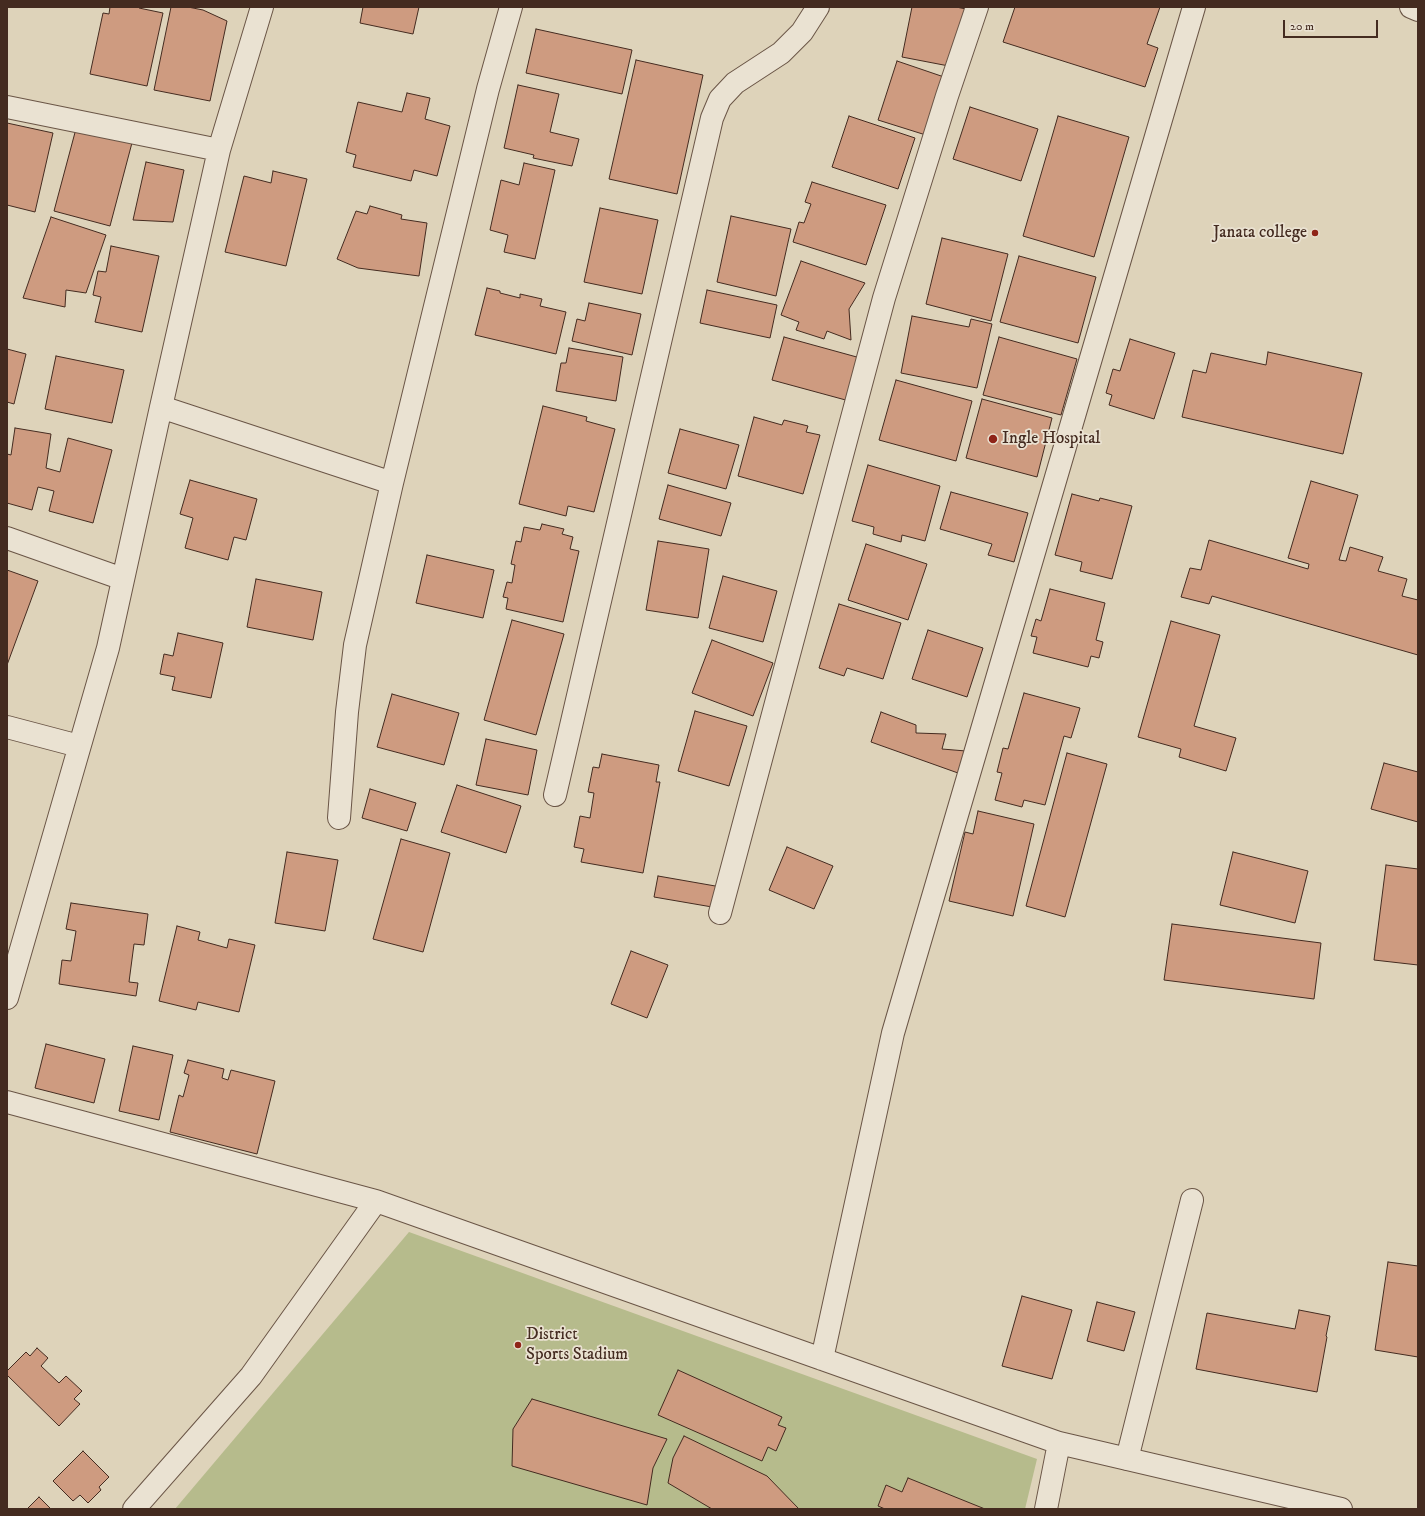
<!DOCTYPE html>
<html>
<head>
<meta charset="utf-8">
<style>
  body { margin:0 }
  #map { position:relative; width:1425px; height:1516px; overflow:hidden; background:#ded3ba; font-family:"IM FELL DW Pica",serif }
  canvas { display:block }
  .frame { position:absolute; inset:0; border:8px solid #442b20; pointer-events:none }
  .scale { position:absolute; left:1283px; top:20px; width:95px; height:18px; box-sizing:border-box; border:2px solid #442b20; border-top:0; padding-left:5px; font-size:12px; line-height:14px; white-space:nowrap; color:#442b20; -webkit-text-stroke:3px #eae2d2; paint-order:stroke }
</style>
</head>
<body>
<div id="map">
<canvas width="1425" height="1516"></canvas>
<div class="frame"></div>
<div class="scale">20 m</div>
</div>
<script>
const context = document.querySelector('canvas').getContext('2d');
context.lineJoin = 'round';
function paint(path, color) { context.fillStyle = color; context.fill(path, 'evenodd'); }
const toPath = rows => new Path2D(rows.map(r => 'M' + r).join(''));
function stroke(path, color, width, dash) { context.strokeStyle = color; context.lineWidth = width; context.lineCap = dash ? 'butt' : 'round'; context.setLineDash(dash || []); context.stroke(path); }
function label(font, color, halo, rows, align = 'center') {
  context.font = font + ' "IM FELL DW Pica",serif'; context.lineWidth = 3.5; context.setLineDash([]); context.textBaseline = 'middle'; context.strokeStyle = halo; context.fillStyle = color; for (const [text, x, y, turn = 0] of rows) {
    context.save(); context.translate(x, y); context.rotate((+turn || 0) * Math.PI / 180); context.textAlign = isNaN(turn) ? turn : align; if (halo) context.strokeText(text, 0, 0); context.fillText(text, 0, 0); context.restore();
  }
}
const green = toPath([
  [409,1232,1037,1459,1025,1509,175,1509]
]);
const building = toPath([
  [110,7,139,7,139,8,163,13,147,86,90,74,103,13,109,14,110,7],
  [171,7,188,7,203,10,227,21,210,101,154,90,171,7],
  [363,7,419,7,413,34,360,23,363,7],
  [912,7,956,7,966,9,954,67,902,57,912,7],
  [1015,7,1160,7,1147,44,1158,48,1145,87,1003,42,1015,7],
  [536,29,632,50,622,94,526,73,536,29],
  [636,60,703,75,677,194,609,179,636,60],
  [897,61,947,78,929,136,878,120,897,61],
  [518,85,559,94,550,132,579,139,572,166,533,158,534,155,504,148,518,85],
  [407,93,430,98,425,119,450,126,437,176,414,170,411,181,353,167,356,155,346,152,358,102,402,112,407,93],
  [970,107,1038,129,1021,181,953,159,970,107],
  [849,116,915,138,898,189,832,167,849,116],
  [1058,116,1129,137,1094,257,1023,236,1058,116],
  [7,123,53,133,35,212,7,205,7,123],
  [77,125,133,139,110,226,54,211,77,125],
  [146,162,184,170,173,222,133,220,146,162],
  [524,163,555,170,535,259,504,252,508,235,490,230,501,180,519,185,524,163],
  [273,171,307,179,286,266,225,252,244,176,271,183,273,171],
  [812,182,886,205,866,265,793,242,799,222,804,223,811,204,805,202,812,182],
  [370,206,402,215,401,219,427,223,419,276,358,268,337,259,356,211,367,214,370,206],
  [600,208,658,220,642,294,584,282,600,208],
  [731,216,791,229,776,296,717,282,731,216],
  [51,217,106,235,86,293,66,290,65,307,23,298,51,217],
  [942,238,1008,254,991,321,926,304,942,238],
  [111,246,159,256,142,332,95,322,101,297,93,295,98,271,106,272,111,246],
  [1019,256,1096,277,1078,343,1000,322,1019,256],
  [801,261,865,283,849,309,851,340,827,331,824,339,796,330,799,322,781,315,801,261],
  [487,288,500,291,500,293,520,298,520,294,542,299,540,306,566,312,556,354,475,335,487,288],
  [707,290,777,305,770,338,700,323,707,290],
  [589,303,641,314,632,355,572,341,577,319,585,321,589,303],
  [912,316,969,327,971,319,992,324,977,388,901,373,912,316],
  [784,337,864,359,853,402,772,380,784,337],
  [999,337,1077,359,1061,415,983,395,999,337],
  [1130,339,1175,353,1154,419,1109,405,1112,395,1106,393,1113,369,1120,371,1130,339],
  [569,348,623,357,616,401,556,391,561,363,566,363,569,348],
  [7,349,26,354,14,404,7,402,7,349],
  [1268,352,1362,373,1343,454,1182,417,1193,370,1206,373,1211,353,1266,365,1268,352],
  [56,356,124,370,112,423,45,409,56,356],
  [896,380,972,401,956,461,879,440,896,380],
  [982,399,1052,418,1037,477,966,458,982,399],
  [543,406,587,417,586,421,615,429,594,512,568,506,566,516,519,504,543,406],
  [754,417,782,425,784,420,808,426,806,432,820,435,803,494,738,476,754,417],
  [15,428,51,434,46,468,60,472,68,438,112,450,93,523,49,511,54,491,38,487,32,510,7,503,7,454,11,455,15,428],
  [680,429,739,445,726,489,668,473,680,429],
  [868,465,940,486,925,541,902,535,901,542,873,534,874,527,852,521,868,465],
  [190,480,257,499,246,540,234,537,228,560,185,548,193,518,180,514,190,480],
  [1311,481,1358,495,1339,560,1346,561,1350,547,1383,557,1378,571,1407,579,1402,596,1418,600,1418,655,1212,596,1209,604,1181,597,1190,568,1201,570,1209,540,1308,569,1309,564,1288,558,1311,481],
  [668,485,731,503,721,536,659,519,668,485],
  [951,492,1028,513,1014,562,988,555,992,544,940,529,951,492],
  [1072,494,1099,501,1100,498,1132,506,1112,579,1080,571,1082,562,1055,555,1072,494],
  [542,524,564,529,562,534,573,537,570,549,579,551,563,622,506,609,508,598,503,597,507,582,512,583,515,565,511,564,516,541,521,542,524,527,540,530,542,524],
  [658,541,709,549,698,618,646,610,658,541],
  [866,544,927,564,908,620,848,600,866,544],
  [427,555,494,570,483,618,416,603,427,555],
  [7,570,38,581,7,665,7,570],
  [723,576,777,591,763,642,709,628,723,576],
  [256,579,322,592,313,640,247,627,256,579],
  [1050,589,1105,603,1096,640,1103,642,1099,658,1091,656,1088,667,1033,653,1037,637,1031,636,1036,619,1041,621,1050,589],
  [839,604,901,623,883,679,847,668,844,676,819,668,839,604],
  [512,620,564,634,536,735,484,720,512,620],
  [1171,621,1220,635,1194,726,1236,738,1226,771,1179,757,1181,749,1138,737,1171,621],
  [928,630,983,648,967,697,912,679,928,630],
  [178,633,223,643,211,698,172,690,175,677,160,674,164,654,173,656,178,633],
  [712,640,773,663,753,716,692,693,712,640],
  [1024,693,1080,708,1071,738,1064,736,1045,805,1024,800,1022,807,995,800,1002,773,997,772,1003,748,1008,749,1024,693],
  [392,694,459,713,444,765,377,747,392,694],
  [695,711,747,726,729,786,678,771,695,711],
  [881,712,916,725,916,733,946,734,942,749,966,751,958,773,871,742,881,712],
  [486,739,537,750,528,795,476,785,486,739],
  [1067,753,1107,764,1065,917,1026,906,1067,753],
  [602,754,659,765,656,782,660,782,643,873,581,862,584,849,574,847,580,816,590,818,594,793,588,792,593,767,599,768,602,754],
  [1384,763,1418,772,1418,822,1371,809,1384,763],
  [457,785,521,806,506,853,441,832,457,785],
  [370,789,416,803,407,831,362,818,370,789],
  [978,811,1034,824,1013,916,949,901,965,832,973,834,978,811],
  [401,839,450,853,423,952,373,939,401,839],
  [787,847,833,866,814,909,769,890,787,847],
  [287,852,338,860,325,931,275,923,287,852],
  [1233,852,1308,871,1295,923,1220,905,1233,852],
  [1386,865,1418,869,1418,965,1374,960,1386,865],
  [658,876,721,887,718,908,654,897,658,876],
  [71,903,148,914,144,945,134,944,129,982,138,983,136,996,59,984,62,960,71,961,76,931,66,929,71,903],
  [1172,924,1321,943,1314,999,1164,980,1172,924],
  [177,926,200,932,198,940,227,948,229,939,255,945,239,1012,198,1002,196,1010,159,1001,177,926],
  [631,951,668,965,647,1018,611,1004,631,951],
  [46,1044,105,1059,94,1103,35,1088,46,1044],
  [133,1046,173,1055,159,1120,119,1111,133,1046],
  [188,1060,224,1069,222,1078,228,1080,231,1070,275,1081,257,1154,170,1132,179,1095,183,1097,189,1075,184,1073,188,1060],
  [1388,1262,1418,1266,1418,1357,1375,1350,1388,1262],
  [1022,1296,1072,1310,1052,1379,1002,1366,1022,1296],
  [1097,1302,1135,1312,1124,1351,1087,1341,1097,1302],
  [1299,1310,1330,1316,1326,1336,1327,1337,1317,1392,1196,1369,1207,1313,1295,1329,1299,1310],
  [37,1348,48,1358,41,1366,59,1383,66,1376,82,1391,74,1399,80,1404,59,1426,7,1375,7,1371,26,1352,30,1356,37,1348],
  [678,1370,782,1417,778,1425,786,1428,776,1451,768,1447,762,1461,658,1415,678,1370],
  [532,1399,667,1439,653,1468,647,1505,512,1466,513,1429,532,1399],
  [684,1436,767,1476,799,1509,712,1509,668,1483,673,1458,684,1436],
  [83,1451,109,1477,99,1487,101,1490,88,1503,80,1495,73,1501,53,1481,83,1451],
  [908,1478,985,1509,885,1509,878,1506,886,1485,902,1492,908,1478],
  [39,1497,51,1509,27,1509,39,1497]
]);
const street = toPath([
  [1411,7,1418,10],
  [7,107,219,150,262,7],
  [161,407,392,483],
  [7,538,123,579],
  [7,727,79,746],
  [555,795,712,118,720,99,735,83,781,53,802,32,818,7],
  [339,818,347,712,355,645,392,483,488,89,511,7],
  [720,913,884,298,947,96,977,7],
  [7,998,108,648,161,407,219,150],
  [7,1102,376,1201],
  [822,1359,893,1033,1194,7],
  [1127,1459,1192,1200],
  [134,1509,251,1376,376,1201,1059,1443,1341,1509],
  [1046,1509,1059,1443]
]);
const markers = [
  [1315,233,4,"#8f2418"],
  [993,439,5,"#8f2418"],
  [518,1345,4,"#8f2418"]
];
const poiNames = [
  ["Janata college",1307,233,"right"],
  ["Ingle Hospital",1002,439],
  ["District",526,1335],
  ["Sports Stadium",526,1355]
];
paint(green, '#b6bb8c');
paint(building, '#ce9b80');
stroke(building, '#442b20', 1);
stroke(street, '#6a5546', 24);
stroke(street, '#eae2d2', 22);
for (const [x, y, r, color] of markers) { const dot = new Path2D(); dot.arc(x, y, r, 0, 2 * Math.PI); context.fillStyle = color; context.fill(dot); stroke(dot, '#eae2d2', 1.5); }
label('17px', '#442b20', '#eae2d2', poiNames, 'left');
</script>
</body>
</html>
